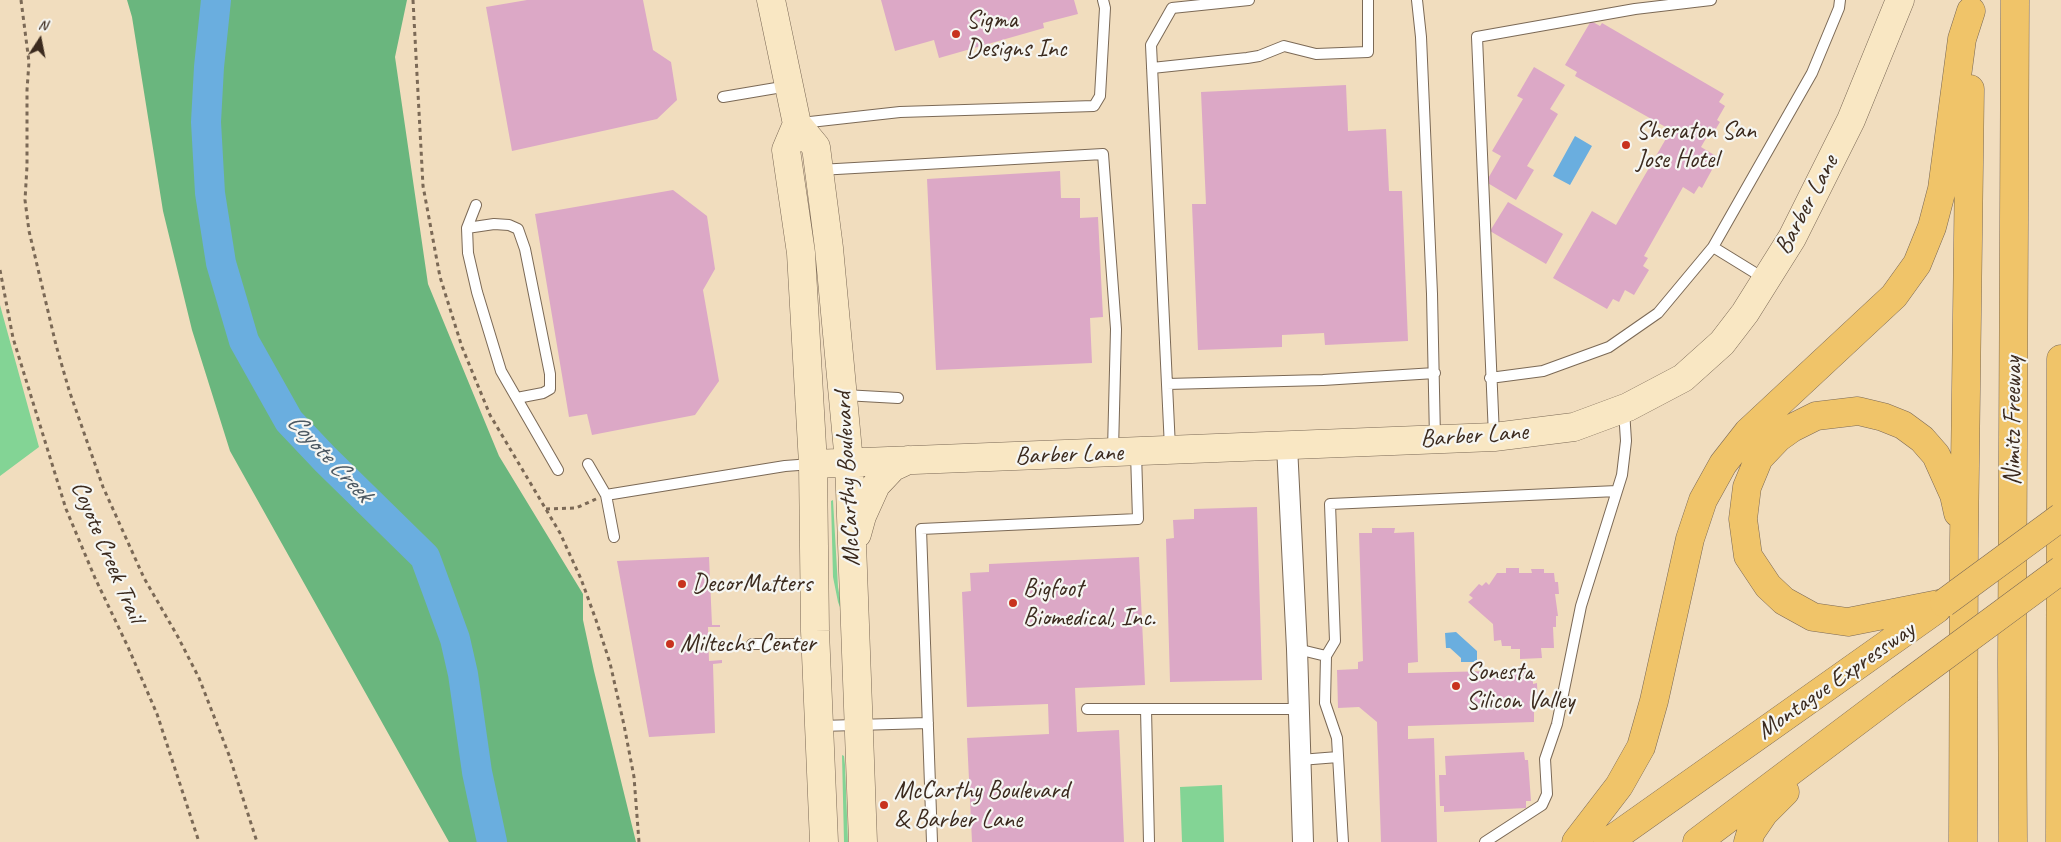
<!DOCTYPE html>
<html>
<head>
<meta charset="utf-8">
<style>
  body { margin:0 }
  #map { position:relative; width:2061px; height:842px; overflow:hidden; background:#f1ddbe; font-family:Caveat,sans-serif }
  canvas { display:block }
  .north { position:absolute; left:15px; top:15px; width:50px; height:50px; -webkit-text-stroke:4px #f6f6f2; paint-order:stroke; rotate:11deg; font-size:14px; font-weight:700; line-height:20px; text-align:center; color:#3b2a1e }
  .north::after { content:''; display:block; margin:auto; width:18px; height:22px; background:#3b2a1e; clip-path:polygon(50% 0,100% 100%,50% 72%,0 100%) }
</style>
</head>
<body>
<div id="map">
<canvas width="2061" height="842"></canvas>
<div class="north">N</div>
</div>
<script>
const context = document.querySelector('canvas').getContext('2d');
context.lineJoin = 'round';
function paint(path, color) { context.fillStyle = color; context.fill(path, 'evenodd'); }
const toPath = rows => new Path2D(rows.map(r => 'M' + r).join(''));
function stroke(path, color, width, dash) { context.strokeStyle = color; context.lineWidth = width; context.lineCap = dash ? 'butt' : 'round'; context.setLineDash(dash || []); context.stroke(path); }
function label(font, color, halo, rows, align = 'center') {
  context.font = font + ' Caveat,sans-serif'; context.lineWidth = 4.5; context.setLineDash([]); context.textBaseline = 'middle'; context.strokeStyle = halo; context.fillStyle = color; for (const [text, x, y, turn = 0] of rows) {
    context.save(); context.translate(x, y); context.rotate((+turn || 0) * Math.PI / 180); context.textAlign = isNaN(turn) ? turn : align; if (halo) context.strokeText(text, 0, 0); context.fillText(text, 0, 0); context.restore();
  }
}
const green = toPath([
  [0,305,39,447,0,476],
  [833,500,838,587,843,615,838,602,833,577,831,501],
  [842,755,844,756,845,765,848,842,844,842],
  [1222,785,1224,842,1182,842,1180,787]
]);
const forest = toPath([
  [127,0,407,0,395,57,428,284,499,456,583,594,583,620,594,671,636,842,449,842,230,451,192,330,163,211,132,17]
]);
const water = toPath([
  [1575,136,1592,146,1570,185,1553,176],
  [1456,632,1477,651,1477,662,1461,662,1461,658,1450,648,1446,648,1445,633]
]);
const river = toPath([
  [216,0,209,67,206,122,210,193,221,263,244,341,289,421,325,459,425,557,455,639,463,674,477,772,492,842]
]);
const building = toPath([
  [527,0,643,0,653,50,671,62,677,100,657,119,512,151,486,7],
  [881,0,1074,0,1078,14,1043,23,1044,28,939,58,934,40,895,51],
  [1591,21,1600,26,1602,23,1724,94,1719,102,1725,106,1717,120,1720,122,1711,137,1708,135,1701,147,1716,156,1711,165,1714,166,1702,188,1699,186,1694,194,1683,187,1644,256,1648,258,1643,266,1649,270,1634,295,1625,290,1619,302,1613,299,1607,309,1553,278,1592,211,1616,225,1671,130,1575,76,1577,72,1565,65],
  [1534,67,1565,85,1550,109,1558,114,1527,166,1534,170,1516,200,1486,182,1501,156,1492,151,1523,99,1517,96],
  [1346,85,1348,131,1386,129,1389,191,1402,191,1408,341,1325,345,1324,333,1282,335,1282,347,1198,350,1192,204,1206,204,1201,92],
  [1060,171,1061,198,1080,198,1080,218,1098,217,1103,317,1090,318,1092,363,936,370,927,179],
  [673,190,707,216,715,269,703,290,719,381,695,415,592,435,587,414,569,417,535,214],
  [1508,202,1563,234,1546,264,1490,231],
  [1257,507,1262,680,1170,682,1166,539,1174,538,1173,520,1194,519,1194,509],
  [1372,528,1395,528,1394,533,1414,532,1418,662,1408,663,1408,673,1533,670,1533,684,1537,683,1538,708,1534,708,1534,722,1408,726,1408,739,1434,738,1437,842,1381,842,1377,722,1359,707,1338,708,1337,670,1358,669,1358,662,1363,661,1359,533,1372,533],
  [709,557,712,625,720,625,720,627,708,627,709,661,722,660,722,663,713,664,715,733,649,737,617,561],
  [1139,557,1145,685,1075,688,1077,732,1119,730,1124,842,972,842,967,738,1049,734,1048,704,967,707,962,592,971,591,970,573,989,572,989,564],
  [1506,568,1519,568,1519,573,1532,573,1531,569,1544,569,1544,573,1554,573,1555,582,1558,582,1559,594,1555,594,1558,616,1556,616,1556,627,1553,627,1554,648,1541,648,1542,658,1520,659,1520,649,1511,649,1511,646,1502,646,1501,640,1494,641,1493,624,1468,602,1473,598,1469,595,1479,584,1482,586,1486,582,1489,585,1497,573,1506,573],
  [1524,752,1525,760,1528,760,1531,801,1526,801,1526,808,1444,812,1444,806,1440,806,1439,775,1446,775,1445,756]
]);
const path = toPath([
  [21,0,29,62,27,90,27,166,25,200,29,231,56,345,69,390,103,487,144,578,178,637,199,678,229,755,257,842],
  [413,0,423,186,440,277,462,347,490,415,560,533,581,579,596,620,610,663,624,725,634,777,639,842],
  [0,270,13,338,66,509,95,578,128,647,157,714,199,842],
  [546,509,576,508,596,499]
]);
const lane = toPath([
  [1417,0,1421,37,1432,294,1435,438],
  [1152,68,1247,58,1259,56,1284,46,1316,54,1368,52,1368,0],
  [723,97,788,86],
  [801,123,900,112,1094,106,1100,96,1105,8,1103,0],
  [819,170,1103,154,1116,329,1113,450],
  [476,205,467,228,468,253,477,292,501,371,558,470],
  [467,228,494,224,509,225,518,229,525,249,550,374,550,389,543,393,517,398],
  [1765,279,1713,247,1812,73,1839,8,1840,0],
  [1490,378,1543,371,1609,347,1658,313,1713,247],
  [1167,384,1323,380,1435,373],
  [844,395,898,398],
  [1494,436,1477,37,1635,9,1711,0],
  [1170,448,1151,45,1172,8,1249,0],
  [588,464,606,495,614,537],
  [606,495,785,466,812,464],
  [752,644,815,644],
  [1297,649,1326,656],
  [1087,709,1299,709],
  [1146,709,1149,842],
  [820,726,928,723],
  [1300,760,1338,757],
  [932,842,921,529,1138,519,1136,453],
  [1343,842,1337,738,1325,703,1326,656,1335,641,1330,504,1617,491],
  [1485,842,1542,805,1547,794,1545,759,1557,724,1581,606,1622,475,1626,441,1624,410]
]);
const street = toPath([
  [1287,446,1297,649,1303,842]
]);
const secondary = toPath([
  [771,0,797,124,816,147,829,248,849,462,863,842],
  [797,124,786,150,801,253,813,464,815,631,824,842],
  [813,464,1494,437,1574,427,1628,407,1683,378,1722,343,1745,313,1792,238,1851,120,1900,0],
  [857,534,862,516,876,485,893,467,908,460]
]);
const highway = toPath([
  [1944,603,1848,622,1813,617,1784,601,1768,586,1748,556,1743,519,1747,487,1759,458,1778,438,1792,428,1816,416,1858,411,1883,417,1903,425,1922,439,1936,455,1954,495,1958,513],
  [1576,842,1619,786,1641,747,1654,701,1690,539,1703,500,1723,464,1748,432,1894,296,1917,264,1932,227,1942,189,1962,39,1971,11],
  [1608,842,1937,609],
  [1697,842,1900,689],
  [1748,842,1751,832,1764,813,1785,792],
  [1963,842,1964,540,1970,89],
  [2013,842,2012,664,2015,0],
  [2060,842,2061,359]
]);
const highwayBridge = toPath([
  [1944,603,2061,517],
  [1900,689,2061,570]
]);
const markers = [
  [956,34,5,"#c8321e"],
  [1626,145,5,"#c8321e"],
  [682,584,5,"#c8321e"],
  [1013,603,5,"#c8321e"],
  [670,644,5,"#c8321e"],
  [1456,686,5,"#c8321e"],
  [884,805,5,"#c8321e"]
];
const poiNames = [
  ["Sigma",966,20],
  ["Designs Inc",966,49],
  ["Sheraton San",1636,131],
  ["Jose Hotel",1636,160],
  ["DecorMatters",692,584],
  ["Bigfoot",1023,589],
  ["Biomedical, Inc.",1023,618],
  ["Miltechs Center",680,644],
  ["Sonesta",1466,672],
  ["Silicon Valley",1466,701],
  ["McCarthy Boulevard",894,791],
  ["& Barber Lane",894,820]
];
const streetNames = [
  ["Barber Lane",1807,205,-62],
  ["Nimitz Freeway",2013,421,-90],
  ["Barber Lane",1474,436,-4],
  ["Barber Lane",1069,455,-2],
  ["McCarthy Boulevard",848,479,-93],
  ["Coyote Creek Trail",107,552,67],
  ["Montague Expressway",1836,681,-35]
];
const waterNames = [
  ["Coyote Creek",329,458,47]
];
paint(green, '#83d495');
paint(forest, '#6ab67e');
paint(water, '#6aaedf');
stroke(river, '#6aaedf', 30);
paint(building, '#dca8c6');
stroke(lane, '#7b6956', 12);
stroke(street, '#7b6956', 22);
stroke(secondary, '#7b6956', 29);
stroke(highway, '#7b6956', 29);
stroke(path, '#7b6956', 3, [4, 4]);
stroke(lane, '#fff', 10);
stroke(street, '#fff', 20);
stroke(secondary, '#f9e7c3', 28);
stroke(highway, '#f0c469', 28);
stroke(highwayBridge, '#7b6956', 29, []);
stroke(highwayBridge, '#f0c469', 28);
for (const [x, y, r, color] of markers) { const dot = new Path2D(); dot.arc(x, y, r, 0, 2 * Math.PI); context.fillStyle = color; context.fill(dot); stroke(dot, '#f6f6f2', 2); }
label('25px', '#3b2a1e', '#f6f6f2', poiNames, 'left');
label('25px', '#3b2a1e', '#f6f6f2', streetNames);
label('italic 26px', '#4b5862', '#f6f6f2', waterNames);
</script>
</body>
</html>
